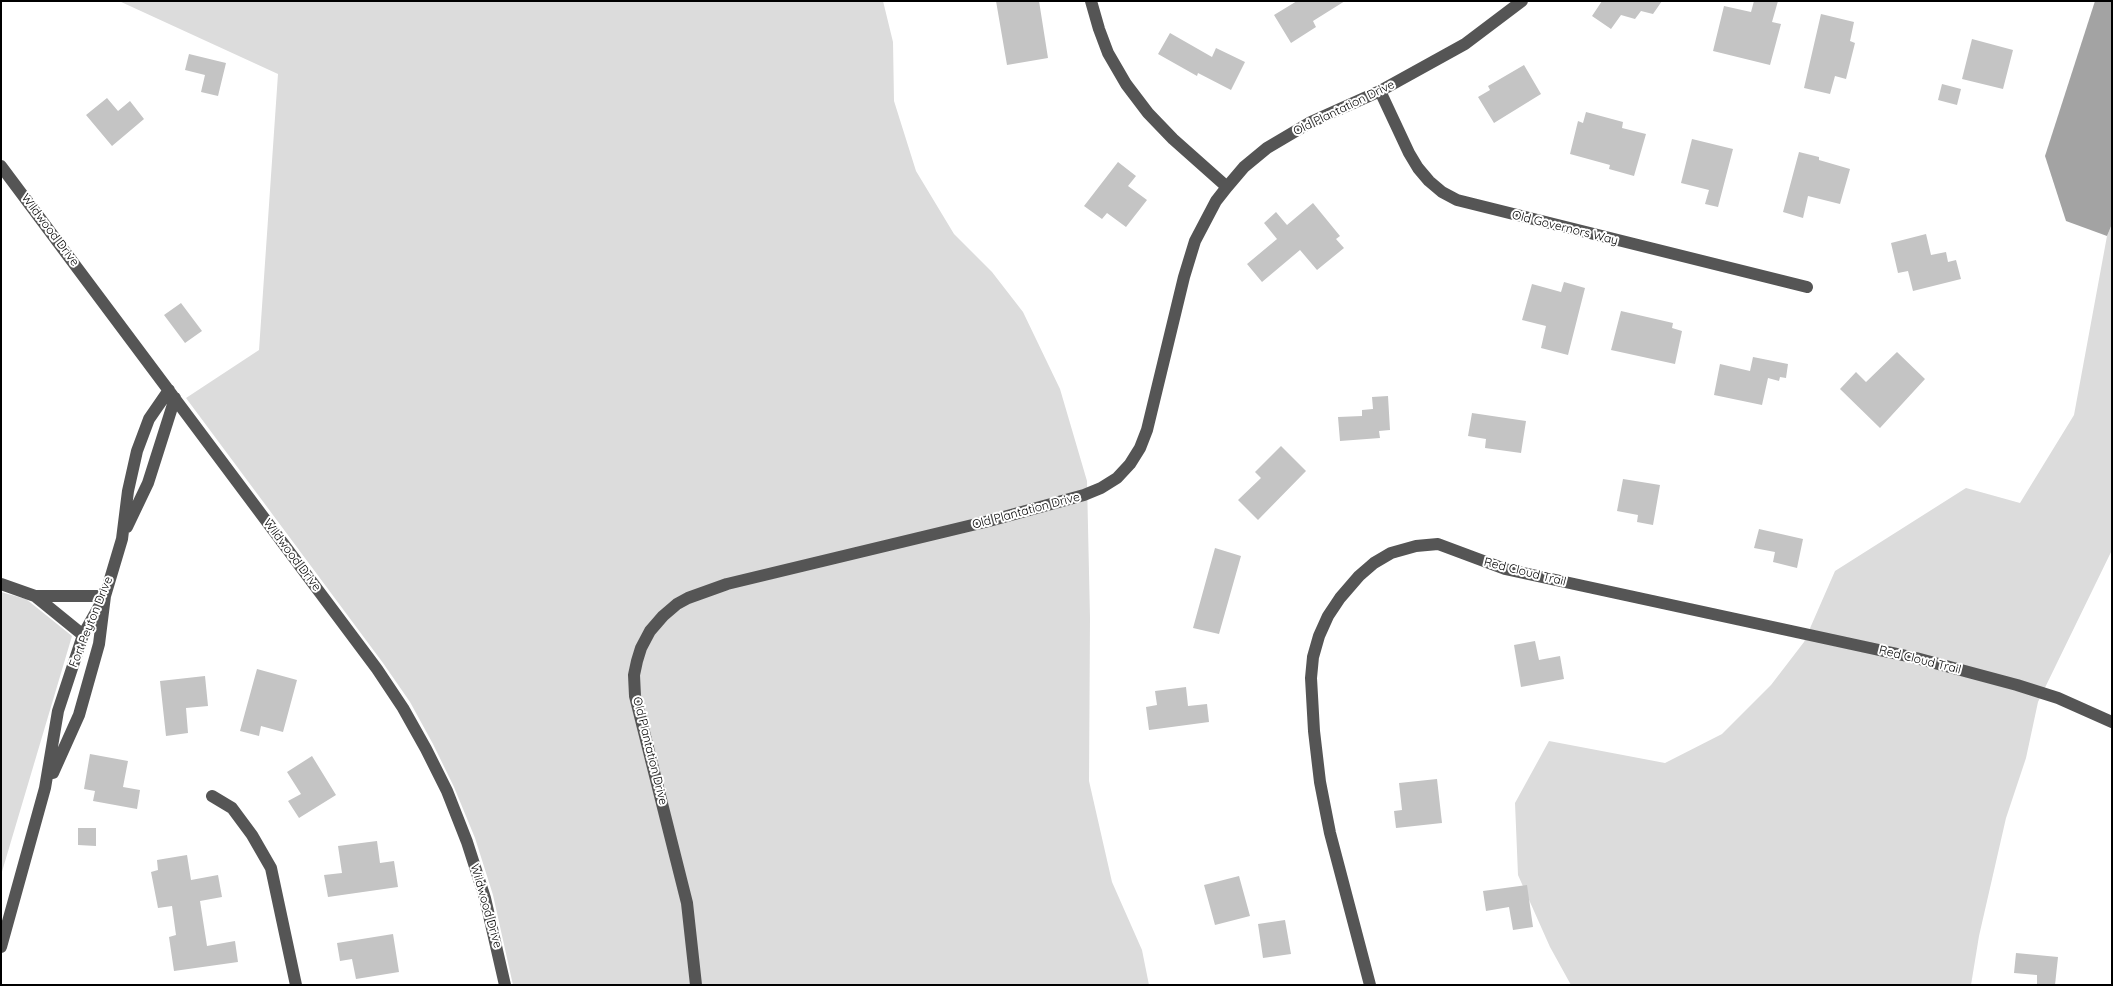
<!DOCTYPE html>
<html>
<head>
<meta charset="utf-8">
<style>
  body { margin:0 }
  #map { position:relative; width:2113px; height:986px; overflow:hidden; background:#fff; font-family:Quicksand,sans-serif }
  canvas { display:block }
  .frame { position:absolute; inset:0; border:2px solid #000; pointer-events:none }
</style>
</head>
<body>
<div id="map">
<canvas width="2113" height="986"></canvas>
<div class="frame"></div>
</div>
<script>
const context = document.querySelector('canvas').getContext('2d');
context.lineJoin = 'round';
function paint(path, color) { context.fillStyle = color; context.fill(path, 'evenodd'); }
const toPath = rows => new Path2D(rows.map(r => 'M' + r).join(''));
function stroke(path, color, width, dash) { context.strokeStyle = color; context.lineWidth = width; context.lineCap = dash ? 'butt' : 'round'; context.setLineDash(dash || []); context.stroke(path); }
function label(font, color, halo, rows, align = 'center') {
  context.font = font + ' Quicksand,sans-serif'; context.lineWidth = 4; context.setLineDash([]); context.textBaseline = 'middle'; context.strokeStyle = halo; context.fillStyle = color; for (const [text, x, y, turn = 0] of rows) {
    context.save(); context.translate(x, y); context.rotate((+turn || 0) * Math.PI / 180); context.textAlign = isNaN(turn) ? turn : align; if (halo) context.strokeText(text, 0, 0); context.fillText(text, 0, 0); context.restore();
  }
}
const green = toPath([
  [119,1,883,1,893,42,894,101,916,171,954,234,992,272,1023,312,1060,389,1087,481,1090,618,1089,781,1112,882,1142,950,1149,985,513,985,493,895,475,838,454,787,433,744,410,702,383,663,186,398,259,350,278,74],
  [2112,224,2112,550,2038,702,2026,758,2006,818,1979,936,1971,985,1571,985,1550,947,1518,875,1515,803,1549,741,1665,763,1722,734,1771,685,1804,642,1835,571,1966,488,2020,503,2074,415,2107,236],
  [1,592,26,599,72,636,1,875]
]);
const water = toPath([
  [2095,1,2112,1,2112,224,2107,236,2066,221,2045,156]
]);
const building = toPath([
  [996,1,1039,1,1048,58,1007,65],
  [1297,1,1345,1,1313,21,1316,27,1291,43,1274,15],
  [1602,1,1662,1,1653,14,1641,11,1635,19,1621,15,1611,29,1592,16],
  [1754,1,1778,1,1772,22,1781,24,1770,65,1713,51,1724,6,1751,12],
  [1821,14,1854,22,1850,41,1855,43,1846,79,1835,76,1830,94,1804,88],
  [1170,33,1212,57,1216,48,1245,62,1231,90,1198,73,1197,76,1158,54],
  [1972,39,2013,50,2003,89,1962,79],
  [189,54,226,63,218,96,201,92,205,75,185,70],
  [1524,65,1541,94,1494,123,1478,97,1490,90,1488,86],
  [1942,84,1961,89,1957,105,1938,100],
  [107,98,118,111,130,101,144,119,112,146,86,115],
  [1586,112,1623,122,1622,128,1646,134,1634,176,1609,169,1610,165,1570,154,1578,121,1583,123],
  [1692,139,1733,149,1718,207,1705,204,1709,190,1681,183],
  [1799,152,1819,157,1819,160,1850,169,1840,204,1808,196,1803,218,1783,212],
  [1118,162,1136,176,1128,186,1147,200,1126,227,1107,213,1102,219,1084,206],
  [1313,203,1340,236,1336,239,1344,248,1317,270,1300,250,1262,282,1247,264,1277,239,1264,223,1276,212,1287,225],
  [1926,234,1931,255,1946,252,1948,262,1956,260,1961,279,1913,291,1908,271,1898,273,1891,243],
  [1564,282,1585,288,1568,355,1541,348,1546,326,1522,320,1532,284,1561,292],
  [181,303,202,331,185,343,164,315],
  [1621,311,1673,323,1672,328,1682,331,1675,364,1611,350],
  [1897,352,1925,379,1880,428,1840,389,1856,372,1866,382],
  [1753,357,1788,364,1786,378,1780,377,1779,381,1768,378,1762,405,1714,395,1720,364,1750,371],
  [1388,396,1390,430,1379,431,1380,438,1340,441,1338,417,1362,416,1362,410,1373,409,1372,397],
  [1472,413,1526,421,1521,453,1485,448,1486,439,1468,436],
  [1281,446,1306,471,1258,520,1238,500,1261,478,1255,472],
  [1623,479,1660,485,1653,525,1637,522,1638,515,1617,511],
  [1759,529,1803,539,1797,568,1773,562,1775,552,1754,548],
  [1215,548,1241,556,1219,634,1193,628],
  [1535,641,1539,660,1560,656,1564,679,1521,687,1514,645],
  [257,669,297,680,283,732,261,726,259,736,240,731],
  [205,676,208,706,186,708,188,733,166,736,160,681],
  [1186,687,1188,706,1207,704,1209,722,1149,730,1146,707,1157,705,1155,691],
  [90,754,128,761,123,787,140,790,137,809,93,801,95,791,84,789],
  [312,756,336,795,299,818,288,801,301,794,287,772],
  [1437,779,1442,823,1396,828,1394,811,1402,810,1399,783],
  [78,828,96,828,96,846,78,845],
  [377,841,380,863,394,861,398,887,328,897,324,875,342,873,338,846],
  [187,855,191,880,218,875,222,897,200,901,207,946,235,941,238,962,174,971,169,937,176,935,172,906,158,908,151,872,158,870,157,860],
  [1239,876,1250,916,1215,925,1204,885],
  [1527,885,1533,927,1513,930,1509,907,1486,911,1483,891],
  [1285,920,1291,954,1263,958,1258,924],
  [393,934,399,972,356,979,352,959,340,961,337,943],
  [2016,953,2058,957,2055,985,2037,985,2037,975,2014,973]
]);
const minor = toPath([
  [1091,1,1099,29,1108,53,1126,84,1148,113,1173,139,1227,187],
  [1380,91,1409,153,1418,168,1429,181,1442,192,1457,200,1807,287],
  [1,166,377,669,403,708,426,749,447,791,467,842,485,898,505,985],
  [127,527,148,483,175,398],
  [1,584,35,596,83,635],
  [35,596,105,596,99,644,79,715,53,773],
  [212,796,232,808,252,835,271,868,296,985],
  [1,947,45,788,58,711,83,635,105,596,122,539,128,491,137,451,149,419,169,390],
  [696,985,687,903,635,696,634,675,637,661,641,648,650,631,663,616,677,604,688,598,727,584,989,521,1084,495,1101,488,1117,478,1130,464,1140,448,1147,430,1184,277,1195,241,1216,201,1227,187,1244,167,1267,148,1311,122,1380,91,1465,44,1522,1],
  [1370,985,1330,833,1320,782,1314,731,1311,678,1313,657,1319,636,1328,616,1340,598,1359,576,1374,563,1391,553,1416,546,1438,544,1505,569,1916,658,2017,685,2058,698,2112,722]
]);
const streetNames = [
  ["Old Plantation Drive",1344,108,-26],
  ["Old Governors Way",1565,228,14],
  ["Wildwood Drive",50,230,53],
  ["Old Plantation Drive",1026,511,-15],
  ["Wildwood Drive",292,555,53],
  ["Red Cloud Trail",1525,572,14],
  ["Fort Peyton Drive",91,622,-68],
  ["Red Cloud Trail",1920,660,14],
  ["Old Plantation Drive",650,751,76],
  ["Wildwood Drive",486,906,74]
];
paint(green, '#dcdcdc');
paint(water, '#a3a3a3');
paint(building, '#c4c4c4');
stroke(minor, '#555', 12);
label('12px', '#000', '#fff', streetNames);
</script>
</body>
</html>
